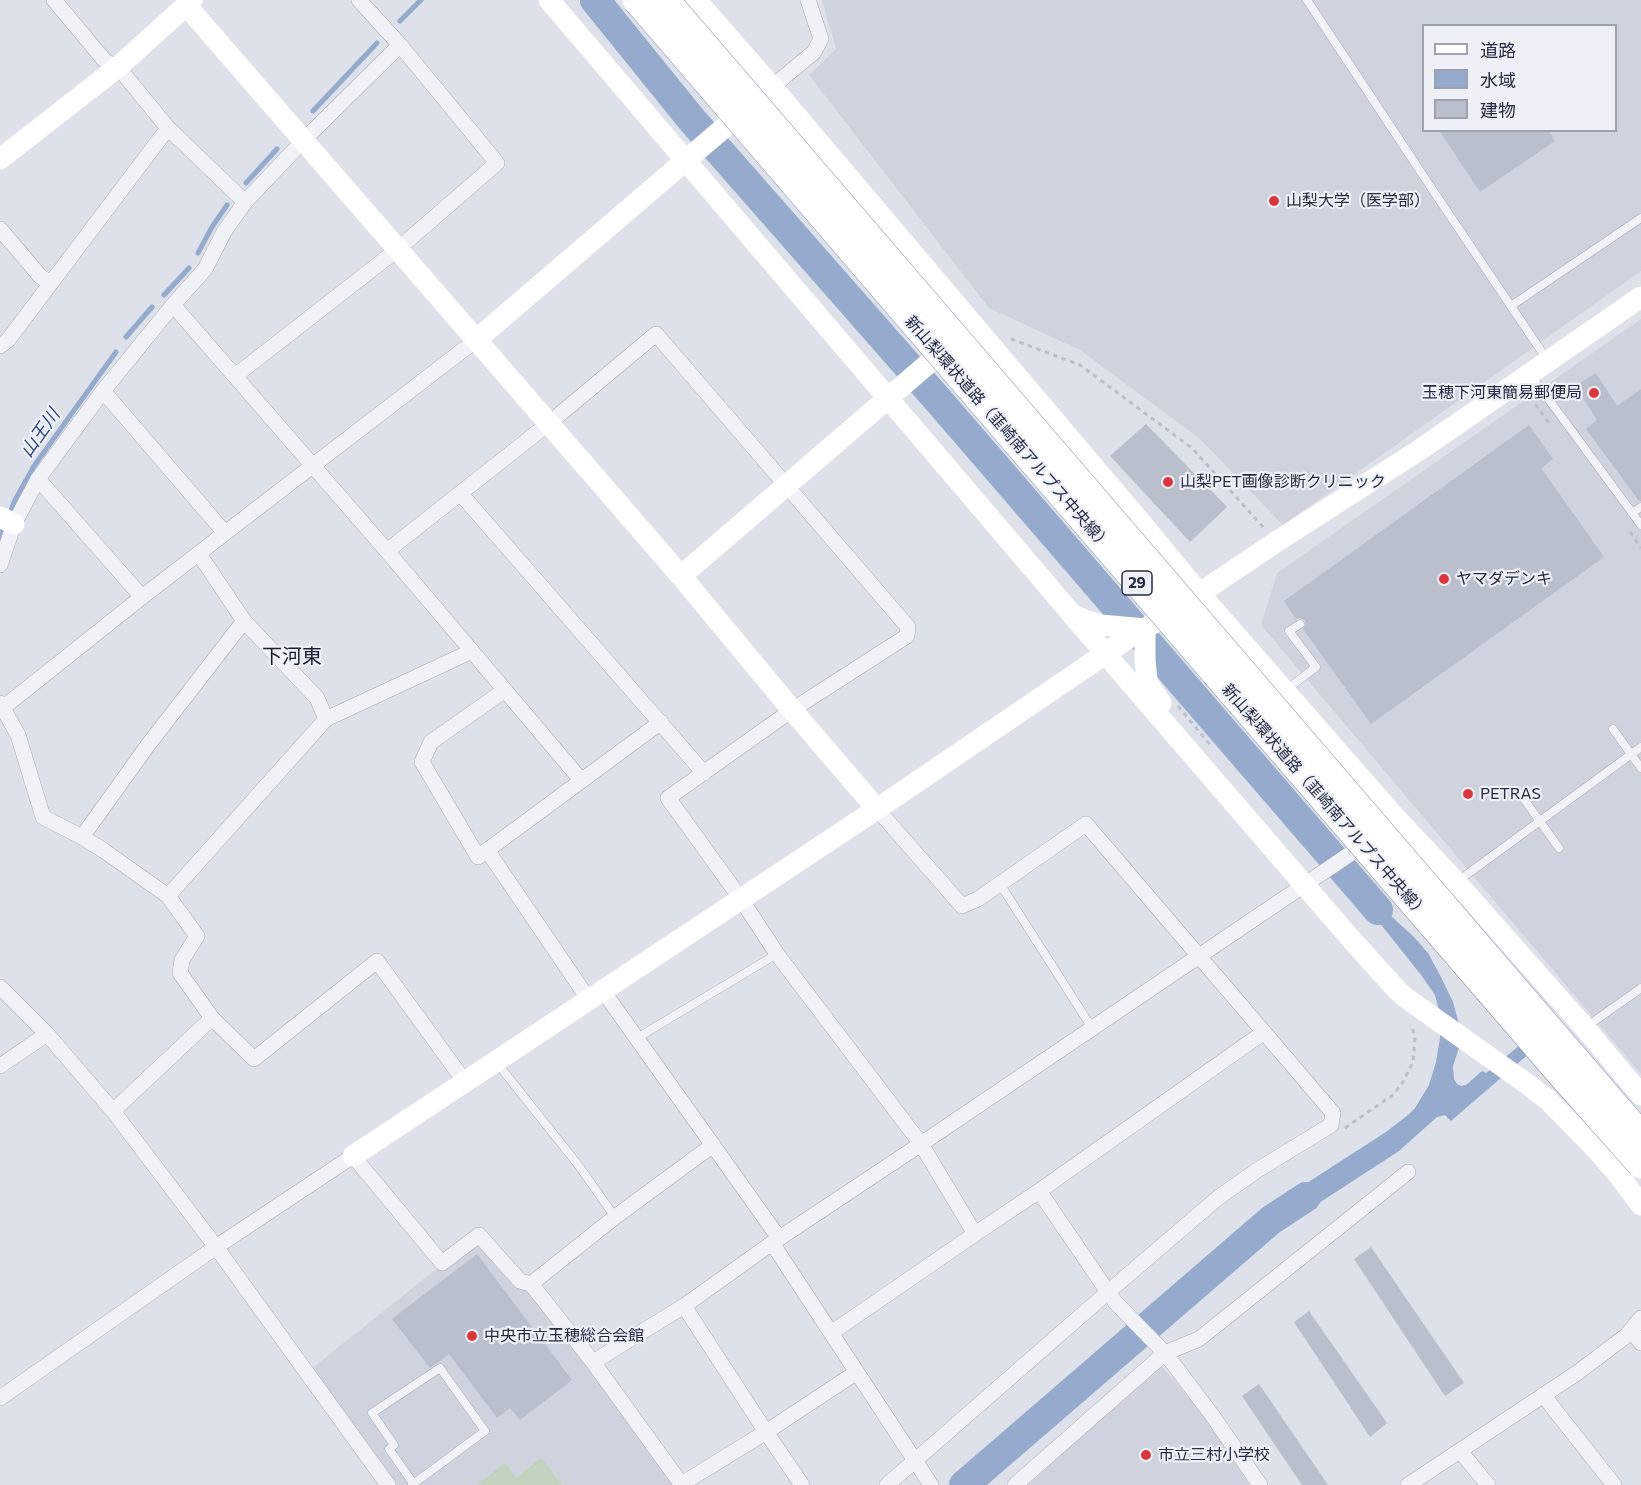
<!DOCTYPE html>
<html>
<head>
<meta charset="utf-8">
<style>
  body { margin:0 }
  #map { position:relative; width:1641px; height:1485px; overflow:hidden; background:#dde1e9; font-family:Commissioner,"Noto Sans JP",sans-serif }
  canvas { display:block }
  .legend { position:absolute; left:1422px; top:24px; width:195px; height:108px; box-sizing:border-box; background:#edf0f6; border:2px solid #9da2ae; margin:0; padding:8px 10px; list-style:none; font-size:18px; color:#252c41 }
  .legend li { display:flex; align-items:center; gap:12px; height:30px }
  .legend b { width:30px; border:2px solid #9da2ae }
</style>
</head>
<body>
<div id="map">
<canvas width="1641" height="1485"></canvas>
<ul class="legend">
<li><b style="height:8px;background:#fff"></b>道路</li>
<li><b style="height:16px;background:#95aacc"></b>水域</li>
<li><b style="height:16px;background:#babfcc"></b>建物</li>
</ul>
</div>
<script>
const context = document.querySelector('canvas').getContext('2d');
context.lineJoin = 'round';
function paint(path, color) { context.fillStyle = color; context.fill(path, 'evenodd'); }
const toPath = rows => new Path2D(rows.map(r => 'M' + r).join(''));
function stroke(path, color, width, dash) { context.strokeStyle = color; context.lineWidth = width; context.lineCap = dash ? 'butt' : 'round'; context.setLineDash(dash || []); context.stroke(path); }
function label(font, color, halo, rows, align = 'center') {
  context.font = font + ' Commissioner,"Noto Sans JP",sans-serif'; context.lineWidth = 4.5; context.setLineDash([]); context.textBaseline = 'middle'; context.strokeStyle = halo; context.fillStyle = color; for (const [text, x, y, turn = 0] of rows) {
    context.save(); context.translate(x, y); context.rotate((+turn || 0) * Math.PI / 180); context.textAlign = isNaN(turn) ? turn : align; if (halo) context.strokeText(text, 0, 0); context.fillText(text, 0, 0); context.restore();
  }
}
const built = toPath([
  [822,0,1641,0,1641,271,1283,525,1199,438,1080,350,989,308,809,75,836,49],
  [1424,26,1616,26,1616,130,1424,130],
  [1641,319,1641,1074,1261,625,1277,573],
  [479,1235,520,1281,680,1485,389,1485,311,1369],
  [1160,1364,1211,1424,1249,1485,1028,1485]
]);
const green = toPath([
  [541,1458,562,1485,477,1485,505,1463,516,1478]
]);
const water = toPath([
  [1354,877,1380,906,1414,937,1428,953,1441,977,1453,1002,1459,1024,1460,1045,1453,1066,1454,1079,1457,1084,1461,1086,1466,1085,1482,1071,1486,1073,1531,1036,1539,1045,1451,1121,1445,1115,1437,1117,1399,1151,1279,1229,1265,1210,1386,1132,1408,1115,1415,1108,1429,1085,1436,1062,1440,1038,1440,1014,1435,995,1421,975,1371,912,1366,902,1349,882]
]);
const stream = toPath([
  [400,21,421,0],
  [313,111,377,43],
  [246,183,277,149],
  [198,253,212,227,227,205],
  [164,295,189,268],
  [126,337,152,307],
  [9,516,14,502,34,466,116,352],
  [0,538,5,524]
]);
const river = toPath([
  [595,0,692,120,938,400,1378,910],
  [964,1485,1271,1220,1306,1197]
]);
const building = toPath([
  [1439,130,1548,130,1555,141,1480,192],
  [1596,373,1617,406,1641,389,1641,501,1639,501,1586,429,1597,420,1575,386],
  [1146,424,1227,507,1190,542,1110,456],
  [1529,425,1553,459,1541,468,1604,557,1371,724,1303,629,1306,624,1305,620,1300,618,1296,619,1284,601],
  [1371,1247,1464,1383,1445,1396,1354,1259],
  [477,1254,572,1380,520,1420,510,1408,497,1418,449,1354,430,1368,392,1319],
  [1309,1311,1387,1423,1370,1437,1294,1322],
  [1259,1384,1328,1485,1302,1485,1242,1396]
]);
const path = toPath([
  [1011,339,1080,365,1192,448,1264,528],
  [1530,397,1549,423],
  [1630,532,1641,548],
  [1178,706,1212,747],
  [1345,1128,1394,1094,1403,1082,1413,1062,1415,1037,1412,1027,1410,1025]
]);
const lane = toPath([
  [1307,0,1436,195,1548,361],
  [1511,306,1641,218],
  [1530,374,1641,525],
  [1632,513,1641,507],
  [1286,690,1316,667,1289,631,1300,624],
  [1613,729,1641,768],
  [1521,795,1559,848],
  [1458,881,1641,747],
  [1000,884,1092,1028],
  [1586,1027,1641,988],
  [637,1038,777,954],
  [497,1063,579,1166,615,1217],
  [412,1485,485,1431,440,1368,372,1413,394,1445,389,1449,413,1483]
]);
const street = toPath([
  [54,0,105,61,118,67,168,128,245,202],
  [772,87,814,52,821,39,808,0],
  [0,229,40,276,50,283],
  [173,305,387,551,581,780],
  [0,346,8,340,168,128],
  [235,376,398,249,497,163,400,45,359,0],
  [103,391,225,533],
  [38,479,142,597],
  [460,493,704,773],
  [387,551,548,424,656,334,908,627,907,636,792,710,668,798,741,899,777,954,921,1144,975,1234],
  [199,554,244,621,317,698,326,719],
  [0,565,14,524,38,479,103,391,173,305,205,269,224,232,245,202,303,141,400,45],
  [505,690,431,742,422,762,478,857,661,722],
  [0,703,18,735,43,817,82,837,103,850,168,896,197,936,182,960,180,973,212,1018,113,1111],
  [4,707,142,597,476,340],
  [877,809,962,906,978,899,1086,824,1333,1113,1331,1125,1256,1171,1219,1197,1108,1292,887,1485],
  [82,837,148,745,244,621],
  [487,850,589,1000],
  [168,896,326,719,472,651],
  [0,987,47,1034,113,1111,216,1247,388,1485],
  [603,991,779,1238],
  [212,1018,254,1059,377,961,465,1082],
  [0,1066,47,1034],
  [1039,1191,1108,1292,1115,1302,1165,1353,1212,1415,1260,1485],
  [772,1243,931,1485],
  [531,1284,615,1217,713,1145],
  [684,1306,766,1432,802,1485],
  [1631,1330,1641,1343],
  [831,1333,975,1234,1039,1191,1264,1032],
  [593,1362,684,1306,772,1243,921,1144,1350,854,1366,840],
  [1543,1395,1614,1485],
  [0,1398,216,1247,353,1156,442,1263,479,1235,520,1281,531,1284,593,1362,682,1485],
  [1460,1451,1488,1485],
  [680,1485,766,1432,857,1372],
  [1015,1485,1165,1353,1199,1339,1408,1172],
  [1408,1485,1577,1373,1626,1336,1641,1318]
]);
const secondary = toPath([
  [549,0,1133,686,1351,939,1397,990,1406,998,1523,1081,1548,1100,1595,1148,1617,1173,1641,1205],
  [696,0,772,87,1138,519,1199,593,1394,816,1456,882,1585,1028,1641,1095],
  [186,5,681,576,792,710,877,809],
  [0,159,118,67,192,0],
  [476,340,747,108],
  [0,517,14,524],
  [681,576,951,344],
  [1074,615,1084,620,1101,625,1145,629,1145,660,1147,680,1152,690,1161,703],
  [353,1156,877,809,1127,639,1166,616,1276,542,1421,449,1641,297]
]);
const highwayBridge = toPath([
  [636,0,1031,460,1561,1075,1641,1165],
  [666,0,1641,1135]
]);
const markers = [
  [1274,201,6,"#da363d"],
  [1594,393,6,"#da363d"],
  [1168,482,6,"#da363d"],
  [1444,579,6,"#da363d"],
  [1468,794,6,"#da363d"],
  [472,1336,6,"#da363d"],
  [1146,1455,6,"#da363d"]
];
const shields = [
  [1137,583,30]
];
const shieldNames = [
  ["29",1137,583]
];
const poiNames = [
  ["山梨大学（医学部）",1286,201],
  ["玉穂下河東簡易郵便局",1582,393,"right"],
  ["山梨PET画像診断クリニック",1180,482],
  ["ヤマダデンキ",1456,579],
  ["PETRAS",1480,794],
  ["中央市立玉穂総合会館",484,1336],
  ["市立三村小学校",1158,1455]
];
const streetNames = [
  ["新山梨環状道路（韮崎南アルプス中央線）",1008,433,49],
  ["新山梨環状道路（韮崎南アルプス中央線）",1325,801,49]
];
const waterNames = [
  ["山王川",40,433,-55]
];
const quarterNames = [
  ["下河東",292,656]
];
paint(built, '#cfd3de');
paint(green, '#c1d3be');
paint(water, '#95aacc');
stroke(stream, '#95aacc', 5);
stroke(river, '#95aacc', 30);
paint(building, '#babfcc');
stroke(lane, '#a6abb7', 9);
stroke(street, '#a6abb7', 16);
stroke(path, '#bbbfc8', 3, [4.5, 4.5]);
stroke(lane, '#f0f2f7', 8);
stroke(street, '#f0f2f7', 15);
stroke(secondary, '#fff', 21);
stroke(highwayBridge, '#838ca1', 28, []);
stroke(highwayBridge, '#fff', 27);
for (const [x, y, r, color] of markers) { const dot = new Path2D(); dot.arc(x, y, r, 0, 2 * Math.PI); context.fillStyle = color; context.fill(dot); stroke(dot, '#edf0f6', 2); }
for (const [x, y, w] of shields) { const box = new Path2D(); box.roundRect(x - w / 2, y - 12, w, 24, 4.5); context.fillStyle = '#edf0f6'; context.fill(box); stroke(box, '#252c41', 1.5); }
label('bold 15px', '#252c41', null, shieldNames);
label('16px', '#252c41', '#edf0f6', poiNames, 'left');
label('16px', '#252c41', '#edf0f6', streetNames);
label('italic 18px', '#2c4678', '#edf0f6', waterNames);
label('20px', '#181e31', '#edf0f6', quarterNames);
</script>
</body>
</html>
